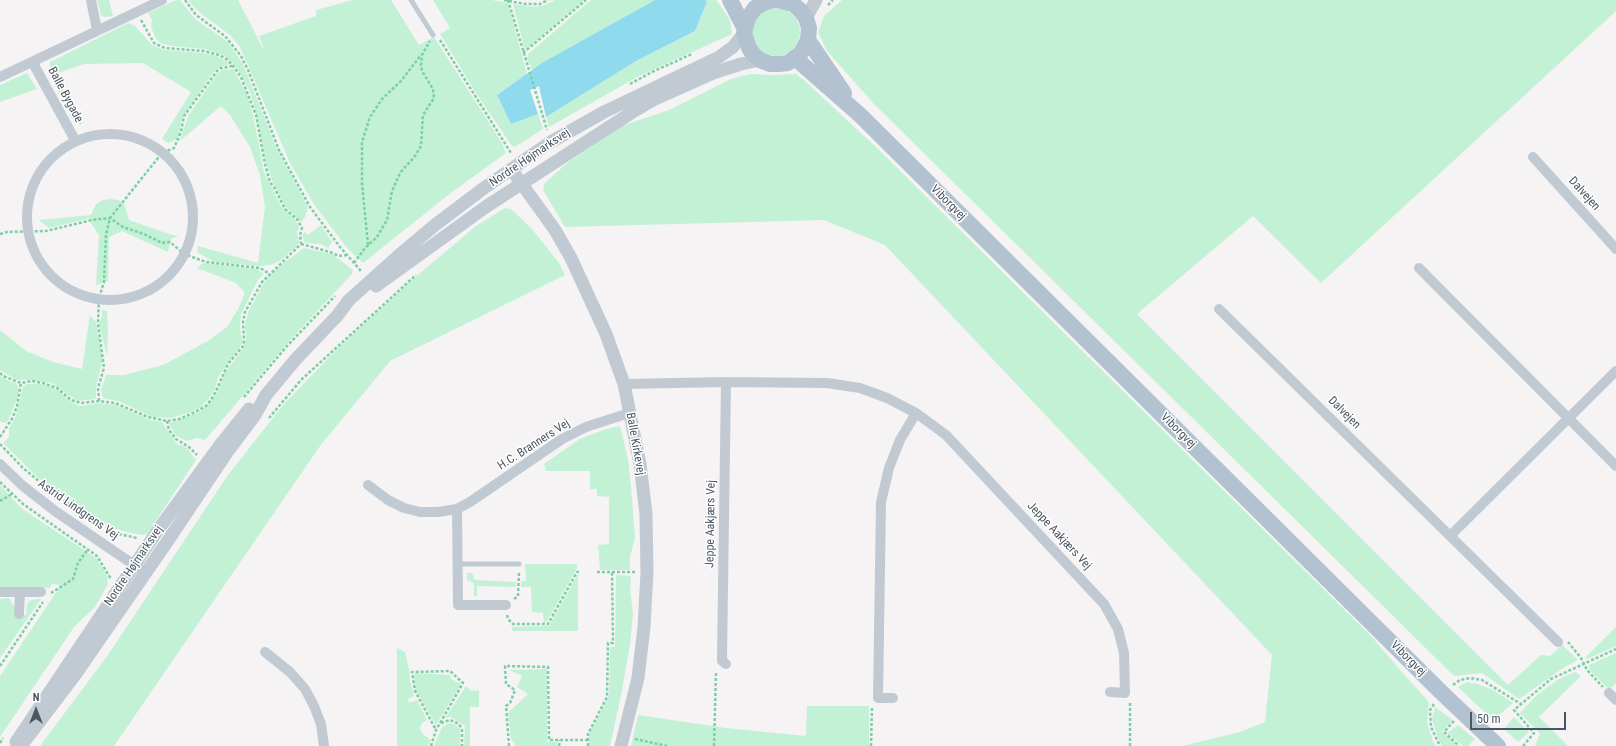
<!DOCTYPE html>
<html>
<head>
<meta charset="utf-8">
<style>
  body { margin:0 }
  #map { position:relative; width:1616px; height:746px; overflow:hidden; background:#f5f3f3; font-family:"Roboto Condensed",sans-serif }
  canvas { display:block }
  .north { position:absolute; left:16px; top:690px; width:40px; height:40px; -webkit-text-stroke:3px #fff; paint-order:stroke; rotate:0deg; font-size:11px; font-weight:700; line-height:16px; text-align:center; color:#4a5661 }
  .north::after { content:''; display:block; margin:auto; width:14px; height:18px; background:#4a5661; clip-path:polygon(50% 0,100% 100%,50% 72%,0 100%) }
  .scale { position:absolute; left:1470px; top:712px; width:96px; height:18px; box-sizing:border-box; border:2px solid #4a5661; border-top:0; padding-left:5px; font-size:12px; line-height:14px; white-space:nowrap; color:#4a5661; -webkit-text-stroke:3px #fff; paint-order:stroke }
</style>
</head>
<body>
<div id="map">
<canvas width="1616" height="746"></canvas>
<div class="north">N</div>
<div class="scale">50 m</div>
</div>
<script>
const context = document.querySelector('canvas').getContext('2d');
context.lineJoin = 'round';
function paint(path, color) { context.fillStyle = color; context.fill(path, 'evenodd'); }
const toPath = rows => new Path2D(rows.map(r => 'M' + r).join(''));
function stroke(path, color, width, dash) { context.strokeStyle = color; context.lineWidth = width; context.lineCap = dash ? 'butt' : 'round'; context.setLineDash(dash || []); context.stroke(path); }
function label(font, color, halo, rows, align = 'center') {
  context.font = font + ' "Roboto Condensed",sans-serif'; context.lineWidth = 3; context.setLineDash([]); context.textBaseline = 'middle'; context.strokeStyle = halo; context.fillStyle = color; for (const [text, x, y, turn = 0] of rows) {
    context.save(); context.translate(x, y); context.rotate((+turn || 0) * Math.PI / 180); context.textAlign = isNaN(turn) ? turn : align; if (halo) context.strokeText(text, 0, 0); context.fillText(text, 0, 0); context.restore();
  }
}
const green = toPath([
  [97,0,109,0,113,16,104,17,101,15],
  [176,0,180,0,195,19,228,42,243,64,276,147,308,207,305,217,301,222,285,206,272,180,266,163,255,108,249,90,241,75,232,62,223,55,205,49,172,46,162,44,156,39,151,27,152,20,148,13],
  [189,0,238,0,266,54,259,36,316,16,316,10,353,0,391,0,419,45,434,37,502,143,506,153,452,192,363,263,348,249,315,206,290,163,240,47,230,35,203,15,192,5],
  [433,0,492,0,508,3,527,74,497,95,511,124,538,114,543,129,515,147,512,146,476,93,440,34,450,28],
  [555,0,584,0,525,50,513,4,533,7,545,5],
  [591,0,655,0,532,70,527,59,528,54],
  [705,0,716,0,722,8,730,20,732,34,639,76,549,127,546,117,636,61,695,31,707,3],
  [842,0,1616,0,1616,11,1321,283,1253,216,1137,314,1508,685,1541,655,1550,656,1562,645,1577,659,1575,662,1566,666,1519,699,1482,673,1454,676,873,103,827,51,818,32,824,16],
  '752 32a24 24 0 1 1 48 0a24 24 0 1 1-48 0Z',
  [128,23,135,26,152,45,164,50,203,53,217,56,230,64,220,67,214,71,182,118,179,134,177,139,168,143,162,139,191,92,143,63,84,64,55,74,76,115,82,122,81,125,72,119,50,74,50,62],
  [233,69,247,94,253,115,264,172,281,206,295,219,299,227,297,232,299,242,296,247,280,261,270,265,260,266,214,262,197,252,198,246,258,263,265,207,260,175,250,147,230,115,221,106,180,141,188,116,217,74,222,70],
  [27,73,37,89,0,102,0,85],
  [750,74,773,75,796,74,806,82,878,149,1371,636,1401,671,1429,702,1427,722,1433,742,1436,746,1182,746,1240,732,1265,722,1272,655,885,245,824,220,565,227,543,190,545,183,566,164,621,126,669,110,731,79],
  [110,199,119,200,125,206,129,220,169,234,178,236,171,239,168,252,122,231,109,237,108,281,96,285,99,235,91,223,90,218,49,228,39,220,91,215,96,204,103,200],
  [505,208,511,209,532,229,559,263,565,275,390,361,320,446,114,746,40,746,108,655,228,475,284,404,337,349,413,279,476,226],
  [321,225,332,242,328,248,320,244,305,243,302,235,305,232,308,235],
  [304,248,332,254,353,270,352,274,291,339,205,440,197,438,186,441,175,435,169,423,197,413,206,407,217,393,225,373,244,347,246,340,245,324,249,310,265,281,276,269],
  [203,263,257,269,264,274,258,280,241,314,240,326,242,343,239,348,218,377,215,389,210,397,202,406,191,412,171,418,152,417,121,402,103,398,101,390,106,375,124,375,163,365,208,341,227,327,238,309,245,293,236,283,197,268],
  [102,310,107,311,108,332,107,356,99,323,102,317],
  [90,315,96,322,102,354,102,362,96,388,96,399,77,401,52,383,30,380,17,380,0,370,0,330,26,351,53,362,82,369],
  [0,376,9,381,16,383,19,388,17,399,11,414,7,422,4,423,0,421],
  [27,384,41,384,51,387,59,391,68,400,80,406,99,403,116,405,150,420,162,422,177,444,186,447,196,460,147,534,142,535,131,533,113,528,80,508,38,478,3,443,9,437,9,428,16,416,23,386],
  [620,426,628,459,631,486,635,538,630,557,630,570,600,570,598,545,609,544,609,497,597,496,597,489,590,489,590,471,546,471,544,464,580,439,606,429],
  [0,485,21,508,96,558,107,575,108,584,95,607,74,627,0,737,0,676,61,585,52,584,50,588,0,587],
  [525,564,577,564,577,568,547,621,544,623,543,613,532,612,531,587,521,587,521,581,526,581],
  [467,573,472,573,475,580,516,582,516,587,477,586,477,596,474,596,474,583,467,580],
  [578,574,578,631,512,631,512,627,549,626],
  [616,575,631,576,630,589,633,613,630,645,621,695,610,746,589,746,589,735,609,696,610,647,615,647],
  [9,598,15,608,16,615,26,615,27,605,29,601,36,599,41,599,0,658,0,599],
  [1616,627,1616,646,1587,659,1585,658],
  [397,648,405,652,409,669,410,681,414,696,408,699,409,703,417,700,427,720,422,723,420,729,423,734,431,740,428,746,397,746],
  [1616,653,1616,683,1609,690,1589,669,1589,665],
  [547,669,547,742,557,742,557,746,516,746,511,739,508,713,528,694,517,687,522,676,509,670],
  [1575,672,1581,676,1539,717,1568,746,1535,746,1540,734,1520,713,1537,695,1557,680],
  [415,673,450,675,451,679,461,684,436,725,415,689,414,676],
  [1467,682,1478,684,1493,690,1513,703,1493,720,1458,687],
  [466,686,471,691,479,690,479,707,470,707,470,746,464,746,465,726,451,717,445,718],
  [807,706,869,706,869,746,631,746,638,715,726,728,806,736],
  [1435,707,1453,720,1442,732,1458,746,1442,746,1438,738,1432,719],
  [1514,717,1529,732,1518,742,1504,729],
  [449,723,454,724,460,729,460,746,434,746,442,727],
  [1458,725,1475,739,1468,746,1463,746,1447,733]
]);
const water = toPath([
  [655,0,705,0,707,2,695,31,636,61,546,117,539,86,530,90,538,114,511,124,497,95,542,63]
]);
const path = toPath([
  [185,0,196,15,225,36,241,56,248,70,279,150,310,207,340,247,361,271],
  [504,0,525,4,540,4,548,0],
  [508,0,547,130],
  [828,5,833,0],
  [440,40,511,153],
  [523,53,586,0],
  [630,84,652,72,692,54],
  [0,234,7,232,46,231,92,220,110,218,123,227,144,234,162,243,170,242,184,254,206,262,260,268,270,274],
  [301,244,330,252,339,256,348,255],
  [368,245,362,183,362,142,370,117,382,99,401,81,421,55],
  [354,263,365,248,377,237,387,220,392,191,400,173,415,156,421,146,423,115,434,98,433,89,422,71,421,65,422,55,430,41],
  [0,373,3,376,21,383,32,381,43,383,57,388,71,400,81,403,99,401,115,403,148,417,167,421,179,419,193,413,206,406,211,400,216,391,228,364,243,346,244,341,243,322,245,312,262,282,301,244,300,235,302,228,297,219,285,209,274,187,270,182,265,164,256,115,241,77,233,66,228,60,219,55,204,51,165,48,154,43,141,20],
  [244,397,287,346,335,296],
  [99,401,98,388,104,368,98,323,99,298,104,282,106,235,110,218,162,153,174,148,181,132,184,116,217,71,221,68,233,66],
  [269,418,301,380,416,275],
  [167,421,169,430,176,439,189,447,197,455],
  [0,437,13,417,17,406,21,383],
  [0,444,23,468,52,492,96,522,119,534,137,538],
  [0,482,23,504,97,556,111,579],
  [0,501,12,494],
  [597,572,635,572],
  [51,593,73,579,78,563,88,549],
  [514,599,518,596,519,572],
  [507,615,508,619,513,624,548,624,577,572,579,572],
  [1568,642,1581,658,1587,670,1603,687],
  [0,666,43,602],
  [1453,685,1460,680,1470,678,1482,680,1521,704],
  [1130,703,1130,746],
  [1434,704,1430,710,1431,727,1440,746],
  [1454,721,1444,732,1459,746],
  [441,723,450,720,459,724,462,730,462,746],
  [635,739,667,746],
  [0,743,3,738],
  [431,746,436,730,463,683,450,671,412,672,415,691,436,730],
  [509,746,506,706,510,703,515,690,506,684,505,666,548,667,549,740,588,740],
  [559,746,560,740],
  [588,746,588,734,607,697,608,643,613,643,612,572],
  [714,746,716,671],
  [871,746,872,707],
  [1523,746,1534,733,1514,710,1551,679,1616,649]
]);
const service = toPath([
  [411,0,433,35],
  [457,564,519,564]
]);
const minor = toPath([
  [91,0,96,25,99,30],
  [33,63,75,140],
  [0,77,162,0],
  '27 217a83 83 0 1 1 166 0a83 83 0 1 1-166 0Z',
  [1533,157,1616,249],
  [1419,268,1616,466],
  [1219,309,1558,642],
  [624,384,726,382,827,383,860,388,887,398,916,413,946,435,1104,604,1118,629,1124,653,1125,693,1110,692],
  [0,464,23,486,55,511,140,569],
  [368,485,388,500,404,508,420,512,438,512,457,509,470,502,562,439,586,427,629,413],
  [457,509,458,605,506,605],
  [1450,536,1616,371],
  [0,592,41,592],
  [19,614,20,592],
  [265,652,290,672,305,689,314,706,321,724,324,746],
  [726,664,722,661,722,657,726,382],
  [1609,693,1616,700],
  [893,698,878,698,881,502,889,468,900,440,916,413]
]);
const tertiary = toPath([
  [806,18,816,0],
  [511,169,555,230,571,258,606,334,624,384,640,464,646,514,647,572,644,627,638,678,621,746],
  [376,286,487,206,631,113,655,99,713,73,741,64,760,60],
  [16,742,158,530,220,445,249,409],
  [21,746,75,675,169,539,228,451,255,415,266,395,296,359,337,316,349,300,397,257,435,225,484,188,549,143,604,112,719,57,733,47,744,33]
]);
const primary = toPath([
  [730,0,745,29],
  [773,0,766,2,755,8,748,18,744,33,749,48,753,54,760,60,770,64,779,64,788,63,801,53,808,40,809,28,806,18,800,10,793,4,778,0],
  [808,40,844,93],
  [795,58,860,115,1441,692,1498,746]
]);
const streetNames = [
  ["Balle Bygade",65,95,62],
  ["Nordre Højmarksvej",530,158,-34],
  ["Dalvejen",1584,194,48],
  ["Viborgvej",948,203,45],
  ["Dalvejen",1344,413,45],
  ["Viborgvej",1178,431,45],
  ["Balle Kirkevej",635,444,80],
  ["H.C. Branners Vej",534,445,-33],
  ["Astrid Lindgrens Vej",78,510,35],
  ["Jeppe Aakjærs Vej",711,524,-89],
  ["Jeppe Aakjærs Vej",1059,536,47],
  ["Nordre Højmarksvej",134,566,-56],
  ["Viborgvej",1408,659,45]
];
paint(green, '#c3f1d5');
paint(water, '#90daee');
stroke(path, '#7ad0a6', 2.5, [3, 2]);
stroke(service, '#c1cad2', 5);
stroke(minor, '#c1cad2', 10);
stroke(tertiary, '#c1cad2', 13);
stroke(primary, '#b3c2d1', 16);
label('12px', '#4a5661', '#fff', streetNames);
</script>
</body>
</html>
